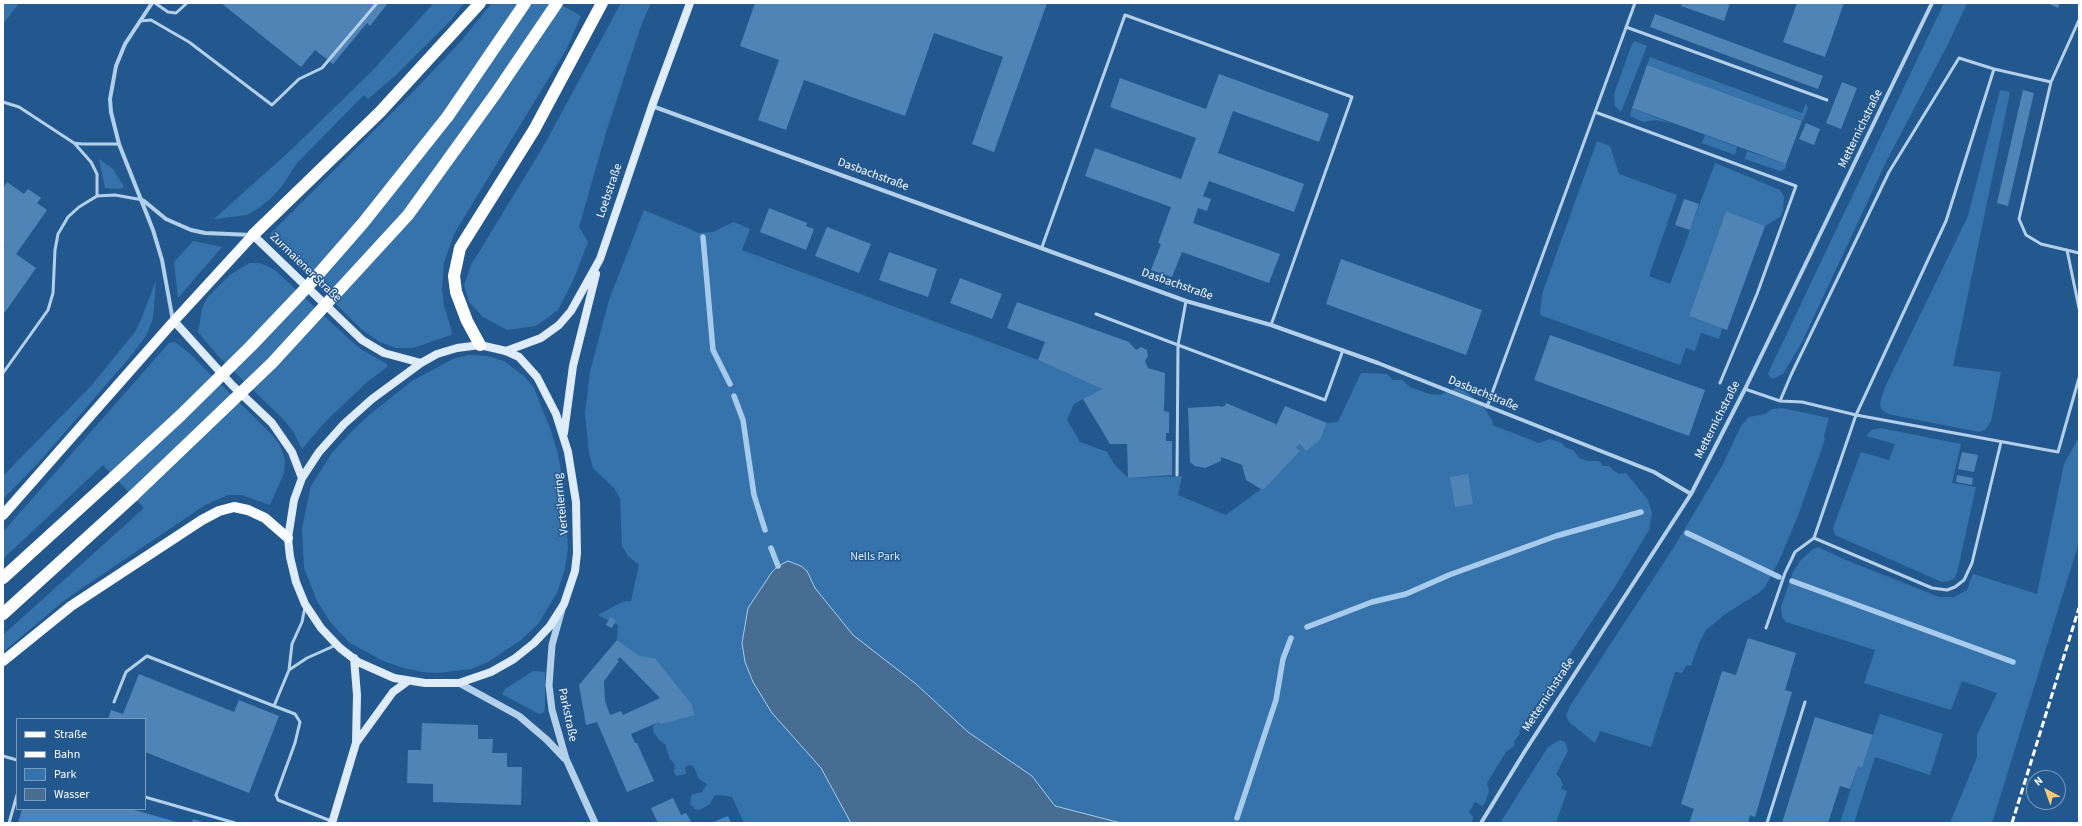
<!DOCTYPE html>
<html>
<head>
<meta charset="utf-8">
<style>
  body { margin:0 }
  #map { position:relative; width:2082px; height:826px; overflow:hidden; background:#23588e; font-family:"Source Sans 3",sans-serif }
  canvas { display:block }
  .frame { position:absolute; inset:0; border:4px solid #fff; pointer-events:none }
  .legend { position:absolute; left:16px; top:718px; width:130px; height:92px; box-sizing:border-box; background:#23588e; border:1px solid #7b9bbb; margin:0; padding:5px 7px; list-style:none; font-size:12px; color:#fff }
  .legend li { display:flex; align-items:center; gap:8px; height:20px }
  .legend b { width:20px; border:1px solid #7b9bbb }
  .north { position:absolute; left:2026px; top:770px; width:40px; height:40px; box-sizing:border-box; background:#23588e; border:1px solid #7b9bbb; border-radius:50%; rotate:319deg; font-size:11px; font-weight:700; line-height:16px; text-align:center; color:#fff }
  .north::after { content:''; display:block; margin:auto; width:14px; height:18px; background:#f6c976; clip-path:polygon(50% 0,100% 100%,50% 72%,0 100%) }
</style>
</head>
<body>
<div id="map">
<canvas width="2082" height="826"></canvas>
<div class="frame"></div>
<ul class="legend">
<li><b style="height:5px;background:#f8fbff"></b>Straße</li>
<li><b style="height:5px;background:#fff"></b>Bahn</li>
<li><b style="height:11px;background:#3773ab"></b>Park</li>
<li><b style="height:11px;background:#476d92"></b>Wasser</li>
</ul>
<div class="north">N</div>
</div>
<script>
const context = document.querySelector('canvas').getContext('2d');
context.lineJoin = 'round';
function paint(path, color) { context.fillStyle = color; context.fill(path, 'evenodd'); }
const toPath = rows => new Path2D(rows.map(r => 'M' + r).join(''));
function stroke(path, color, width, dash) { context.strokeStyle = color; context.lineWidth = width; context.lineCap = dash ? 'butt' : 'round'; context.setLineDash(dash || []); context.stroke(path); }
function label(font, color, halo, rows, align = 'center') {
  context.font = font + ' "Source Sans 3",sans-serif'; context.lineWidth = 3; context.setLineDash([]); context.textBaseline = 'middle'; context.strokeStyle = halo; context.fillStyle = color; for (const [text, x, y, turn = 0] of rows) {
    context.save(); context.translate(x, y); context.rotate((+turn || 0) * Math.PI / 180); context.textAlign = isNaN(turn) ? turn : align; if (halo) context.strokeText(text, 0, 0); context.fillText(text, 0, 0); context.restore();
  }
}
const green = toPath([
  [3,3,19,3,3,24],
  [434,3,464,3,452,19,395,76,368,99,364,95,297,163,282,186,271,198,259,208,247,215,214,219,291,150,372,71],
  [492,3,558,3,581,16,567,48,454,234,444,263,442,289,444,306,452,332,451,335,413,348,396,348,380,342,361,329,270,238,271,233,413,92,462,40],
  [621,3,651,3,642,23,607,129,579,227,588,242,573,281,558,310,536,326,507,330,483,317,469,302,464,285,471,265,543,147],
  [1944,3,1967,3,1948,44,1886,162,1802,342,1783,374,1772,379,1768,374,1770,369],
  [1635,41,1647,46,1621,112,1615,106,1614,94,1632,44],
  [1650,57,1802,113,1806,103,1808,108,1803,121,1647,65],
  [2000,90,2010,92,1953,366,2001,372,1991,421,1985,430,1979,432,1888,414,1881,409,1880,403,1885,387,1968,216],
  [1632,108,1670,123,1656,120,1643,122,1630,116],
  [1705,135,1737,147,1735,155,1702,143],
  [1597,141,1610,146,1619,174,1677,195,1649,276,1670,284,1715,163,1773,187,1780,190,1784,197,1783,210,1780,217,1765,226,1726,211,1689,316,1722,328,1719,339,1701,333,1695,351,1686,348,1680,365,1540,315,1542,294],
  [1747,151,1786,164,1786,168,1780,171,1745,159],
  [99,159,113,169,124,187,120,189,105,188],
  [644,210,699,233,713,232,734,222,750,229,742,250,1038,360,1102,389,1074,404,1067,420,1080,442,1107,452,1114,464,1128,478,1182,476,1178,495,1226,515,1261,489,1264,488,1300,451,1296,447,1300,444,1306,450,1320,440,1327,423,1338,422,1361,373,1366,373,1387,374,1393,380,1402,380,1410,387,1429,394,1440,395,1458,387,1468,393,1485,409,1493,422,1492,425,1539,443,1550,439,1562,443,1565,447,1574,451,1579,458,1588,461,1599,461,1603,466,1609,466,1613,470,1619,474,1626,473,1648,500,1652,513,1649,530,1614,588,1519,731,1520,733,1514,742,1515,745,1506,752,1487,783,1489,791,1485,803,1482,806,1475,802,1469,812,1473,817,1472,823,744,823,732,797,719,795,714,796,710,804,703,808,699,810,695,809,690,804,691,796,693,794,702,792,707,784,699,779,694,767,690,765,686,766,685,768,686,774,676,776,674,772,675,764,670,759,665,744,659,740,653,731,653,726,657,722,691,703,655,658,640,656,617,640,618,625,598,615,622,602,631,601,639,565,628,556,622,546,620,498,614,488,593,468,589,453,585,413,590,372,609,300],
  [193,241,222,247,178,298,174,262],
  [250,263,260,263,275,270,349,339,362,350,387,364,387,367,366,383,325,422,302,449,293,431,283,419,218,356,198,332,202,309,207,298,231,274],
  [156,280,153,319,146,336,130,357,39,462,3,499,3,476,91,386,135,332,141,320],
  [175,342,189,353,272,435,280,445,285,460,284,473,270,505,242,495,228,495,205,505,66,599,3,652,3,635,144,508,103,465,3,559,3,532,169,343],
  [468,355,487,356,504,361,525,377,534,388,551,431,558,454,565,495,568,549,564,572,557,593,538,624,521,640,488,662,471,669,437,673,423,672,403,668,381,660,350,643,331,623,317,601,304,568,302,528,311,486,332,453,349,434,369,415,412,381,453,359],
  [1782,408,1829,418,1824,436,1825,439,1799,513,1779,561,1765,587,1760,592,1727,613,1706,630,1699,643,1691,666,1687,665,1682,673,1675,672,1651,747,1600,731,1595,743,1569,722,1566,716,1570,706,1674,547,1722,466,1741,426,1749,417,1765,414,1772,409],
  [1881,428,1961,444,1952,483,1976,487,1957,573,1954,579,1949,581,1942,582,1835,535,1833,528,1861,452,1889,460,1895,444,1866,436,1872,430],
  [2079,437,2079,542,1992,823,1950,823,1977,757,1977,735,1997,693,1962,681,1951,710,1864,683,1875,650,1786,622,1782,617,1781,607,1793,572,1800,561,1813,549,1818,547,1846,560,1939,597,1954,597,1967,590,1973,574,2037,594,2064,464],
  [533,671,545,672,545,710,543,713,539,714,502,694,505,689],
  [1880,714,1943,734,1930,775,1875,757,1854,823,1840,823,1858,766,1862,768],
  [1560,740,1565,742,1568,751,1556,774,1560,778,1563,785,1561,789,1567,791,1556,823,1500,823,1548,747]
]);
const water = toPath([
  [788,561,801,566,807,571,815,588,853,635,916,684,968,732,1032,776,1055,806,1121,823,851,823,821,768,772,713,753,682,745,662,742,643,748,608,772,572,778,566,788,561]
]);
const stream = toPath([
  [703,237,713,350,730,384],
  [734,396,743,420,754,495,765,530],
  [1687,533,1779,577],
  [771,548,778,566],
  [1792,581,2013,662],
  [1307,627,1372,602,1406,594,1449,575,1556,536,1641,512],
  [1237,818,1276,700,1283,659,1291,638]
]);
const building = toPath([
  [221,3,388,3,370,26,367,23,333,64,315,50,301,67],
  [755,3,1047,3,994,152,972,144,1003,57,934,33,905,116,804,80,786,130,758,120,779,60,740,46],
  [1682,3,1730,3,1724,21,1681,6],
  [1797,3,1844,3,1825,57,1783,42],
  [2047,3,2060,3,2058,8],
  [1655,14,1823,76,1818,89,1650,27],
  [1647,65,1802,121,1786,164,1632,108],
  [1219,74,1329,114,1319,142,1233,111,1218,153,1304,184,1294,212,1209,181,1203,196,1211,199,1207,211,1198,208,1193,223,1280,254,1269,283,1182,252,1172,277,1151,270,1161,244,1158,243,1171,207,1085,176,1095,148,1181,179,1196,138,1110,107,1120,78,1206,109],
  [1842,82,1857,88,1841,129,1826,123],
  [2023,90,2034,93,2008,206,1997,203],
  [1806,123,1820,129,1814,145,1799,139],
  [7,182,24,194,28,189,41,198,37,203,47,210,16,254,36,268,3,315,3,249,5,246,3,245,3,188],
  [1684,199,1699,204,1690,230,1675,225],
  [769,208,807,223,806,226,814,229,806,250,760,232],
  [1726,211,1765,226,1727,330,1689,316],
  [827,227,871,244,859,273,815,256],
  [889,252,937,269,928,297,879,280],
  [1341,259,1482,310,1466,355,1326,304],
  [960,278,1002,294,992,319,950,303],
  [1017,302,1129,342,1136,350,1141,347,1147,350,1148,356,1145,361,1148,368,1165,373,1164,411,1169,412,1169,433,1166,433,1166,441,1172,441,1172,475,1128,478,1127,444,1110,444,1083,399,1102,389,1038,360,1045,342,1007,328],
  [1550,335,1705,390,1689,436,1534,380],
  [1226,403,1276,424,1275,428,1285,406,1327,423,1320,440,1306,451,1300,444,1296,447,1300,451,1264,489,1261,489,1246,480,1242,465,1221,457,1221,461,1205,468,1195,466,1190,462,1188,408,1220,406,1220,407,1225,406],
  [1962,452,1978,455,1974,472,1958,469],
  [1468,474,1473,504,1455,507,1450,477],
  [1957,475,1973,478,1972,485,1956,482],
  [610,617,616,620,612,628,606,625],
  [1748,638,1796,653,1785,690,1792,692,1755,817,1750,815,1748,823,1689,823,1694,809,1681,804,1722,671,1736,675],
  [617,640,640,656,655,658,691,703,695,715,661,724,659,722,631,734,635,743,637,743,654,781,627,792,597,722,586,725,579,685],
  [620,657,660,698,623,715,621,711,610,715,605,701,604,681,619,661,617,660],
  [139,674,234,712,239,700,279,716,249,793,145,752,145,719,108,719,111,710,123,714],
  [1815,717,1873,735,1862,768,1858,766,1850,789,1840,786,1828,823,1782,823],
  [422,723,478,725,478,739,493,739,492,753,507,753,507,767,522,767,521,805,433,802,433,784,407,783,408,750,421,750],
  [673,798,681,815,686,813,692,823,658,823,651,808],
  [22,809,131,809,180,823,18,823],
  [728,816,731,823,711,823],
  [193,819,206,823,192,823]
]);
const service = toPath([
  [155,3,168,12,176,13,187,3],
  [2079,20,2051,82,2019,219,2026,235,2041,244,2079,253],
  [140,21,151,20,189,42,272,105,299,79,322,68,377,3],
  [1626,27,1827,100],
  [3,102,19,107,74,143,82,144,119,144],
  [1595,112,1796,186,1757,294,1720,383],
  [75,144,91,162,97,174,97,196],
  [1042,247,1125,15,1352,97,1271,325],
  [2067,250,2079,308],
  [1186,301,1178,345,1325,400,1343,350],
  [1096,314,1178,345,1177,475],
  [3,373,48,310,53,293,55,250,58,234,68,217,79,207,97,196,115,195,143,200],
  [1745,389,1780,401,1802,402,1856,415,2058,452,2079,378],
  [1780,401,1791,375,1889,172,1959,58,1994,69],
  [1487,407,1635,3],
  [2001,442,1972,563,1964,580,1955,587,1947,590,1932,588,1814,538,1856,415,1946,221,1994,69,2051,82],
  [305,607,302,622,292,644,289,670,274,706,295,714,300,722,295,743,276,795,278,800,331,821],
  [1766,628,1785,573,1795,552,1814,538],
  [289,670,307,658,336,645],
  [114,702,126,672,147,656,274,706],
  [3,756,17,760],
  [145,797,235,823],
  [9,823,17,795],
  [1767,823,1805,702]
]);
const minor = toPath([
  [152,3,125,44,116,66,110,99,111,112,119,144,153,230,162,260,173,321],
  [652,106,1186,301,1271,325,1378,363,1654,472,1691,494],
  [144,201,166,219,191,230,205,233,252,235],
  [1481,823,1525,751,1691,494,1745,389,1932,3]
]);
const tertiary = toPath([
  [562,609,552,645,549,685,552,710,566,759,595,823],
  [459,683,519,716,547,740,564,758]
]);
const secondary = toPath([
  [253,235,362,340,384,353,421,363],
  [174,321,232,385,272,423,292,452,302,478],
  [480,345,506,351,519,357,537,377,556,414,568,452,576,502,577,553,575,571,564,604,550,626,534,643,514,659,491,672,459,683,425,683,394,678,358,662,340,648,321,628,305,604,296,582,290,557,288,538,294,500,302,478,319,452,344,424,372,399,421,363,437,354,457,348,480,345],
  [506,351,541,338,559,325,571,311,600,259,652,106,690,3],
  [564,433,573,366,596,274],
  [356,743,393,692,408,681],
  [332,823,356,743,357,695,354,658]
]);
const primary = toPath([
  [3,515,174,321,253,235],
  [3,661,71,606,202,520,219,511,234,507,248,510,265,518,288,538]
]);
const motorway = toPath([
  [448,116,525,3],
  [253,235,380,112,480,3],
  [480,345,467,321,456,292,454,276,460,248,534,130,602,3],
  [3,578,114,477],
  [3,614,133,496]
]);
const rail = toPath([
  [2012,823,2079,608]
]);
const motorwayBridge = toPath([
  [114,477,181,415,251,346,308,286,363,223,448,116],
  [133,496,272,363,408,215,496,93,557,3]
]);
const streetNames = [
  ["Metternichstraße",1861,129,-64],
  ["Dasbachstraße",873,175,20],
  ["Loebstraße",610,191,-71],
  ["Zurmaiener Straße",305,268,44],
  ["Dasbachstraße",1177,285,19],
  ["Dasbachstraße",1483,394,22],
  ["Metternichstraße",1718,420,-63],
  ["Verteilerring",562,504,-96],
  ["Metternichstraße",1549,695,-57],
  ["Parkstraße",567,715,78]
];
const parkNames = [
  ["Nells Park",875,557]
];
paint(green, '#3773ab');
paint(water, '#476d92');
stroke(water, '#a7cbec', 1);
stroke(stream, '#a7cbec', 5.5);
paint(building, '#5084b7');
stroke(service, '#b3d0eb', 3);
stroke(minor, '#b3d0eb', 4);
stroke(tertiary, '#b3d0eb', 7);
stroke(secondary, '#deebf9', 8);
stroke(primary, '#f8fbff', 10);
stroke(motorway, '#fff', 12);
stroke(rail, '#fff', 3, [7, 3]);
stroke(motorwayBridge, '#fff', 12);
label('12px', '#fff', '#23588e', streetNames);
label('12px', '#d8e9f8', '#23588e', parkNames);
</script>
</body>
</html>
